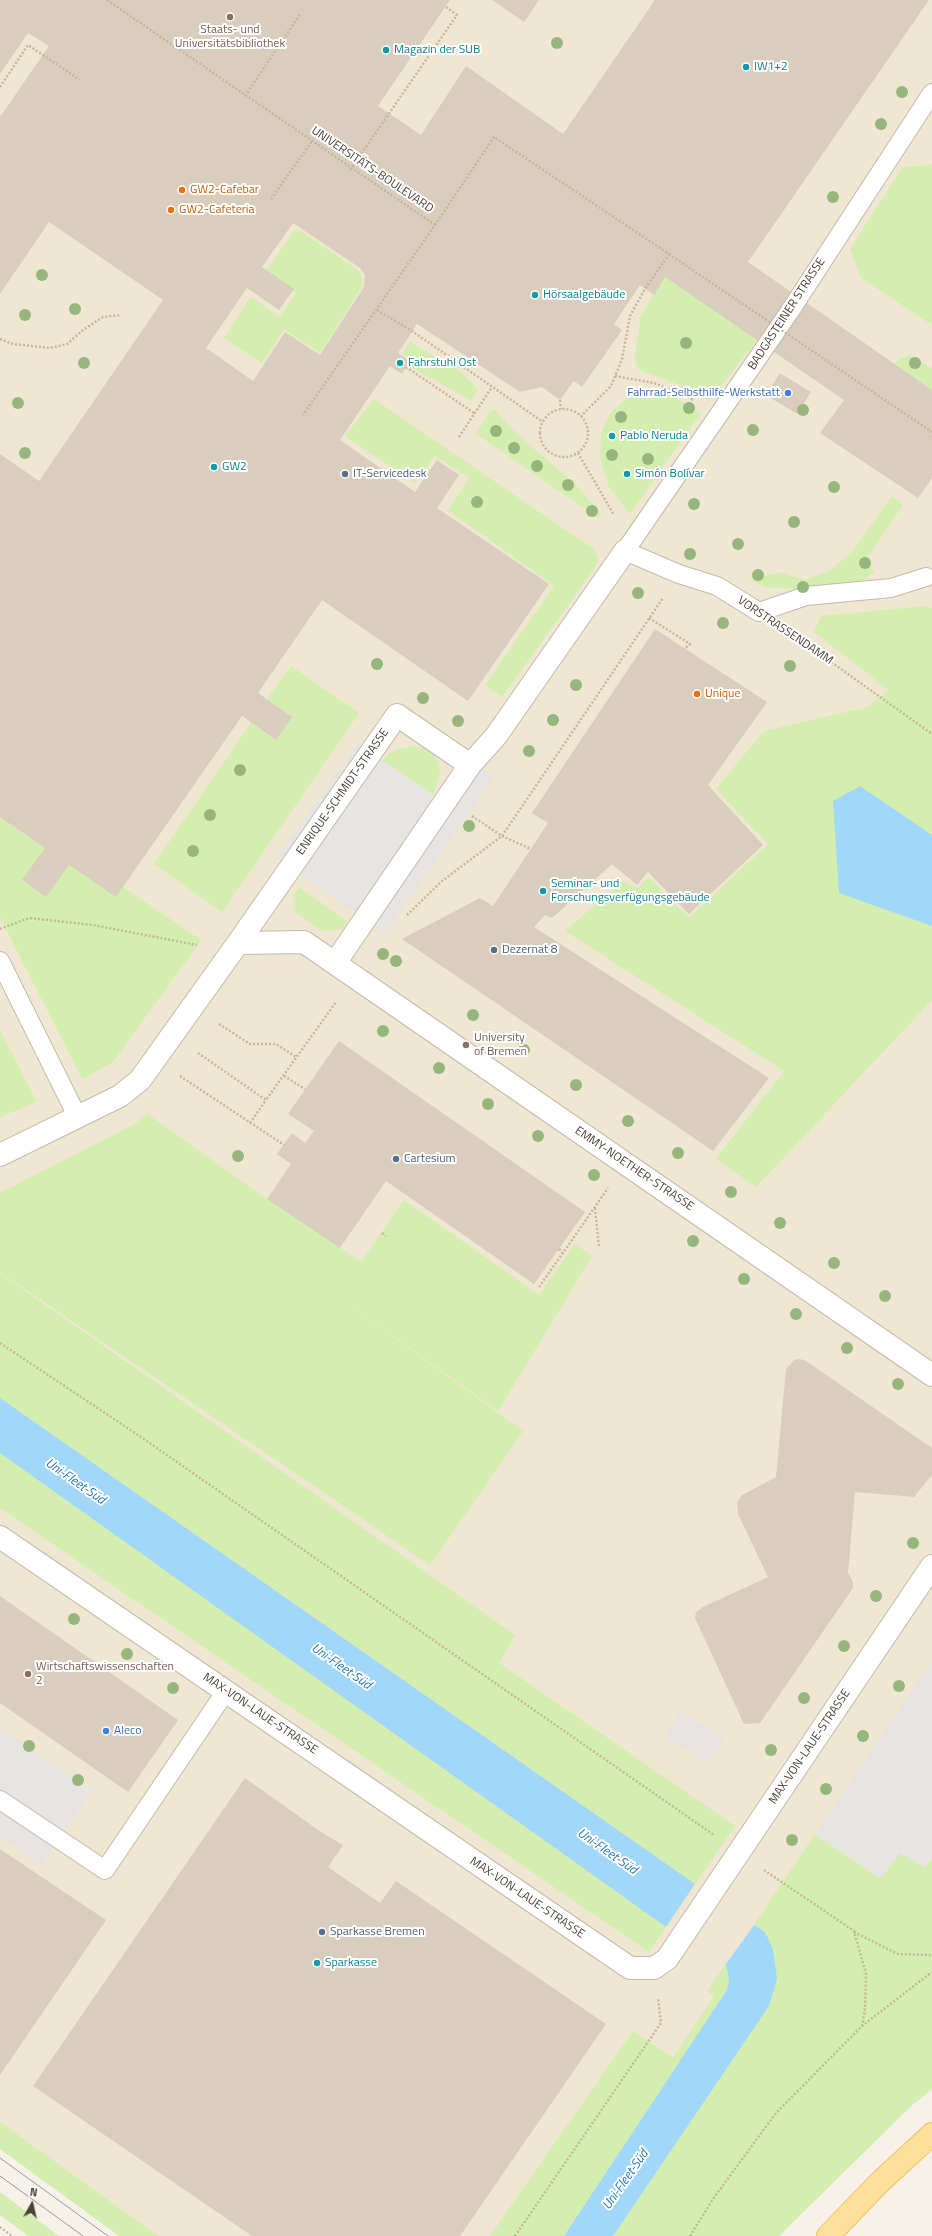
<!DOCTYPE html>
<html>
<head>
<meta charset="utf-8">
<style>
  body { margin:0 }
  #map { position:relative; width:932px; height:2236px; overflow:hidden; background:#f6f2ea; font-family:"Titillium Web",sans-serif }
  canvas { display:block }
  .north { position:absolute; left:12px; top:2184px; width:40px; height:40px; -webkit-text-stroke:3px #fff; paint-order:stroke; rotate:8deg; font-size:11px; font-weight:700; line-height:16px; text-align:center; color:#4b4337 }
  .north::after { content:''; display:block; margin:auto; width:14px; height:18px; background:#4b4337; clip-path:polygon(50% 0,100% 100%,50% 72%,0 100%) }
</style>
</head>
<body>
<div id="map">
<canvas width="932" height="2236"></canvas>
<div class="north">N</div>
</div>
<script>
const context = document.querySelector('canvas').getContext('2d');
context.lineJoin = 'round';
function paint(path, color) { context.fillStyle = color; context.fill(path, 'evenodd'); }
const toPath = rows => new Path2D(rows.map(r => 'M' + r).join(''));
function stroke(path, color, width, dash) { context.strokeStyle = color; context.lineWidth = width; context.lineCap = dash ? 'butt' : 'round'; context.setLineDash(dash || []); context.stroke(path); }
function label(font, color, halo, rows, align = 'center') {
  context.font = font + ' "Titillium Web",sans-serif'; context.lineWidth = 4; context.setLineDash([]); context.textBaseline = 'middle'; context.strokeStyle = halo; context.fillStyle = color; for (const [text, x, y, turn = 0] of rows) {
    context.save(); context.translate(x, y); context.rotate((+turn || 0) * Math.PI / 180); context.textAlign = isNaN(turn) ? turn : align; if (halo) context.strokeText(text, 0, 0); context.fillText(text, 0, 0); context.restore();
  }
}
const education = toPath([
  [0,0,932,0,932,2089,910,2107,779,2236,148,2236,0,2126]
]);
const green = toPath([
  [930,164,932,165,932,325,861,278,850,249,902,168],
  [296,228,358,270,362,276,362,287,320,353,284,329,262,363,224,338,251,297,280,317,296,293,266,271],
  [665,277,757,340,709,401,686,387,641,371,636,365,635,354,641,315],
  [410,342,460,371,478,389,472,401,411,367,413,362,402,354],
  [908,355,932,368,932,390,894,363],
  [656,390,676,398,701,413,630,514,609,487,600,457,601,433,610,414,628,396],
  [374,399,595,550,598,559,596,566,502,697,485,685,554,586,448,510,469,478,435,456,415,483,345,436],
  [495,409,509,426,525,441,575,484,601,514,599,518,476,434,490,411],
  [892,496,903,505,867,558,874,572,861,582,815,589,767,588,750,580,781,572,804,580,829,571,852,552],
  [927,606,932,608,932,1000,756,1187,716,1159,784,1071,565,931,623,881,638,888,648,877,689,918,768,844,716,789,764,731,868,707,889,690,814,632,821,616],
  [291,666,359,713,222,912,154,864,251,723,276,740,292,717,267,699],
  [413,747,424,748,433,754,438,762,440,773,433,795,382,760,391,752,401,748],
  [0,817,45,848,22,880,46,897,69,865,116,897,123,887,201,940,113,1062,82,1079,0,917],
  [299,887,347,921,342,929,324,932,296,913,293,895],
  [0,1030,37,1102,0,1117],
  [147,1114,267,1199,361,1262,404,1200,539,1295,575,1244,592,1256,498,1411,312,1278,523,1431,430,1565,0,1272,0,1193,133,1125],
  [0,1273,515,1635,499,1663,735,1826,695,1884,0,1398],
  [0,1453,666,1927,649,1952,0,1508],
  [815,1834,880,1878,900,1853,925,1868,932,1858,932,2089,910,2107,779,2236,613,2236,769,2006,765,1932,754,1925],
  [726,1964,729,1979,727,1990,564,2236,490,2236,633,2031,673,2058,714,1996,707,1991],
  [0,2122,158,2236,119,2236,0,2149],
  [0,2192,59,2236,28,2236,0,2215]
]);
const parking = toPath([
  [358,743,450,807,479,767,494,777,385,933,277,858],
  [932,1662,932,1858,925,1868,900,1853,881,1878,815,1834],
  [681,1711,724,1739,708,1763,665,1736],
  [0,1728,92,1790,42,1865,0,1836]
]);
const water = toPath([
  [860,786,932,835,932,926,839,893,833,801],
  [0,1398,695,1884,666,1927,0,1453],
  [754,1925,765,1932,773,1949,777,1979,769,2006,613,2236,564,2236,727,1990,729,1979,726,1964]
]);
const building = toPath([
  [0,0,450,0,378,106,421,135,466,66,563,134,655,0,929,0,748,262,932,390,932,478,918,498,820,433,844,400,665,277,654,295,640,285,614,324,622,330,582,387,574,381,560,400,542,387,520,392,417,324,398,353,410,361,402,374,390,366,340,440,415,492,437,460,459,475,437,508,549,584,468,701,322,600,258,693,292,717,276,740,242,716,116,897,69,865,46,897,22,880,45,848,0,817,0,454,39,481,163,300,49,222,0,294,0,117,49,46,28,33,0,74],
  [293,223,360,268,365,275,364,287,320,355,285,332,253,381,206,348,247,288,279,310,294,289,262,267],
  [492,0,539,0,524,22],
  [780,373,811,392,797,414,766,395],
  [655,629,767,702,708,785,763,845,689,914,648,872,637,885,612,864,552,918,545,915,534,927,769,1078,713,1151,402,939,480,898,493,906,548,823,532,813],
  [339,1041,585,1212,534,1284,386,1181,340,1248,267,1199,291,1164,277,1154,292,1133,305,1143,314,1131,288,1114],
  [800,1359,806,1361,932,1448,932,1475,914,1497,855,1492,848,1573,853,1582,853,1588,760,1723,744,1724,695,1618,696,1612,703,1607,768,1577,738,1514,737,1502,742,1495,776,1477,786,1369,794,1360],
  [0,1596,178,1720,128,1792,0,1703],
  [245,1778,321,1832,343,1845,328,1867,380,1903,396,1881,606,2024,460,2236,252,2236,33,2086],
  [0,1849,106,1920,0,2075]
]);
const path = toPath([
  [0,87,28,45,80,80],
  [245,96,301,13],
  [350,170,457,15,446,7],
  [271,199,312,141],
  [435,225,494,137,669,254,645,289,630,316,622,359,611,386,581,416],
  [377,310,412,331,543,422],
  [0,339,13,344,50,348,67,344,83,330,103,317,121,315],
  [406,367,474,413],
  [615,376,654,383,685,395,693,400],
  [560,400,561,409],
  '540 433a24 24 0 1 1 48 0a24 24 0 1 1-48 0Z',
  [459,437,492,387],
  [578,453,614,515],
  [649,618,690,644,684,649],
  [789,632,932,734],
  [472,816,502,836,531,849],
  [407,915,442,881,502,836,663,598],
  [0,929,29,918,93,925,197,945],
  [219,1024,250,1044,276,1044,296,1057],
  [198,1053,266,1100,336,1002],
  [180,1076,284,1145],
  [284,1076,305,1089],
  [250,1123,266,1100],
  [595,1208,599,1247],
  [382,1233,386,1236],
  [559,1249,563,1253,608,1188],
  [539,1287,563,1253],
  [0,1343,138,1435,714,1835],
  [764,1870,854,1931,866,1974,865,2009,862,2026],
  [854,1932,898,1954,932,1955],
  [0,2227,12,2236],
  [515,2236,661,2023,658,1998],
  [690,2236,713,2199,776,2113,862,2026,932,1972]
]);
const service = toPath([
  [926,577,891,588,806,596,759,612,717,586,679,574,625,551,790,311,932,93],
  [0,961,77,1116],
  [0,1800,105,1870,226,1691]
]);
const minor = toPath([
  [238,943,397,715,470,765],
  [335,963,470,765,496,736,625,551],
  [0,1155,120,1096,140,1080,238,943,304,942,932,1375],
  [0,1537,630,1968,654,1968,667,1959,932,1566]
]);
const primary = toPath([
  [828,2236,879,2183,932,2134]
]);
const tram = toPath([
  [0,2158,108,2236],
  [0,2176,83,2236]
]);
const pathBridge = toPath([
  [107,0,435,225,303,415],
  [669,254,932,432]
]);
const trees = [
  [557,43],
  [902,92],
  [881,124],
  [833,197],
  [42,275],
  [75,309],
  [25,315],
  [686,343],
  [84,363],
  [915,363],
  [18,403],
  [689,408],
  [803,410],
  [621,417],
  [753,430],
  [496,431],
  [514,448],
  [25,453],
  [612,455],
  [648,459],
  [537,466],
  [568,485],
  [834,487],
  [477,502],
  [694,504],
  [592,511],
  [794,522],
  [738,544],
  [690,554],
  [865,563],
  [758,575],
  [803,587],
  [638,593],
  [723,623],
  [377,664],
  [790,666],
  [576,685],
  [423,698],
  [553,720],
  [458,721],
  [529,751],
  [240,770],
  [210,815],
  [469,826],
  [193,851],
  [383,954],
  [396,961],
  [473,1015],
  [383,1031],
  [524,1050],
  [439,1068],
  [576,1085],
  [488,1104],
  [628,1121],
  [538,1136],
  [678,1153],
  [238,1156],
  [594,1175],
  [731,1192],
  [780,1223],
  [693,1241],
  [834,1263],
  [744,1279],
  [885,1296],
  [796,1314],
  [847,1348],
  [898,1384],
  [913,1543],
  [876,1596],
  [74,1619],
  [844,1646],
  [127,1654],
  [899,1686],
  [173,1688],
  [804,1698],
  [863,1736],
  [29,1746],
  [771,1750],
  [78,1780],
  [826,1789],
  [792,1840]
];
const markers = [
  [230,17,4,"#8d6e63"],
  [386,50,4,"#0f9aa8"],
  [746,67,4,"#0f9aa8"],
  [182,190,4,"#e8710a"],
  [171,210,4,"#e8710a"],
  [535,295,4,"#0f9aa8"],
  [400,363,4,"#0f9aa8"],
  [788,393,4,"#3f7fe0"],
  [612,436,4,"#0f9aa8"],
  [214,467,4,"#0f9aa8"],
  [345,474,4,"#5c6f8a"],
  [627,474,4,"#0f9aa8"],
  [697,694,4,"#e8710a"],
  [543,891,4,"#0f9aa8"],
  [494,950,4,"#5c6f8a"],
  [466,1045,4,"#8d6e63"],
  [396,1159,4,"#5c6f8a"],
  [28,1674,4,"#8d6e63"],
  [106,1731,4,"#3f7fe0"],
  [322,1932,4,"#5c6f8a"],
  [317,1963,4,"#0f9aa8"]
];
const educationNames = [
  ["Staats- und",230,30,"center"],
  ["Universitätsbibliothek",230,44,"center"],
  ["University",474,1038],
  ["of Bremen",474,1052],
  ["Wirtschaftswissenschaften",36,1667],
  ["2",36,1681]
];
const cultureNames = [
  ["Magazin der SUB",394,50],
  ["IW1+2",754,67],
  ["Hörsaalgebäude",543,295],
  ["Fahrstuhl Ost",408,363],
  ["Pablo Neruda",620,436],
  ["GW2",222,467],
  ["Simón Bolívar",635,474],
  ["Seminar- und",551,884],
  ["Forschungsverfügungsgebäude",551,898],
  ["Sparkasse",325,1963]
];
const streetNames = [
  ["UNIVERSITÄTS-BOULEVARD",372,170,34],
  ["BADGASTEINER STRASSE",787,314,-57],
  ["VORSTRASSENDAMM",785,631,34],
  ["ENRIQUE-SCHMIDT-STRASSE",343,792,-55],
  ["EMMY-NOETHER-STRASSE",634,1169,34],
  ["MAX-VON-LAUE-STRASSE",260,1714,34],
  ["MAX-VON-LAUE-STRASSE",810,1747,-56],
  ["MAX-VON-LAUE-STRASSE",527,1898,34]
];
const foodNames = [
  ["GW2-Cafebar",190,190],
  ["GW2-Cafeteria",179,210],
  ["Unique",705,694]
];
const shopNames = [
  ["Fahrrad-Selbsthilfe-Werkstatt",780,393],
  ["Aleco",114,1731,"left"]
];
const serviceNames = [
  ["IT-Servicedesk",353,474],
  ["Dezernat 8",502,950],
  ["Cartesium",404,1159],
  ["Sparkasse Bremen",330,1932]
];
const waterNames = [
  ["Uni-Fleet-Süd",75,1482,35],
  ["Uni-Fleet-Süd",341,1667,35],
  ["Uni-Fleet-Süd",607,1852,35],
  ["Uni-Fleet-Süd",626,2180,-55]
];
paint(education, '#f0e7d2');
paint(green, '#d3eeaf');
paint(parking, '#e7e5e1');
paint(water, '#a1d7f8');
paint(building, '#d9cebe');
stroke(service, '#c3baab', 20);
stroke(minor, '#c3baab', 24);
stroke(primary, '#f0c05e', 24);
stroke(path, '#c6b69b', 2.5, [2, 2]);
stroke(service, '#fff', 18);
stroke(minor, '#fff', 22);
stroke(primary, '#ffe09a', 22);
stroke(tram, '#999', 1);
stroke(pathBridge, '#c6b69b', 2.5, [2, 2]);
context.fillStyle = '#97b67d';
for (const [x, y] of trees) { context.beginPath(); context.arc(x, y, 6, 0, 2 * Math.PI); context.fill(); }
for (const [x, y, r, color] of markers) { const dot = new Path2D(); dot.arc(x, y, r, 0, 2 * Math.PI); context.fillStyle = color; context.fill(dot); stroke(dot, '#fff', 1.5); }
label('12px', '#785e54', '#fff', educationNames, 'left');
label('12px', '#0d838f', '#fff', cultureNames, 'left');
label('12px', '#4b4337', '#fff', streetNames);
label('12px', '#c56008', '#fff', foodNames, 'left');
label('12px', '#366cbe', '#fff', shopNames, 'right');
label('12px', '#4e5e75', '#fff', serviceNames, 'left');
label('italic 13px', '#2278b1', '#fff', waterNames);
</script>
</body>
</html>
